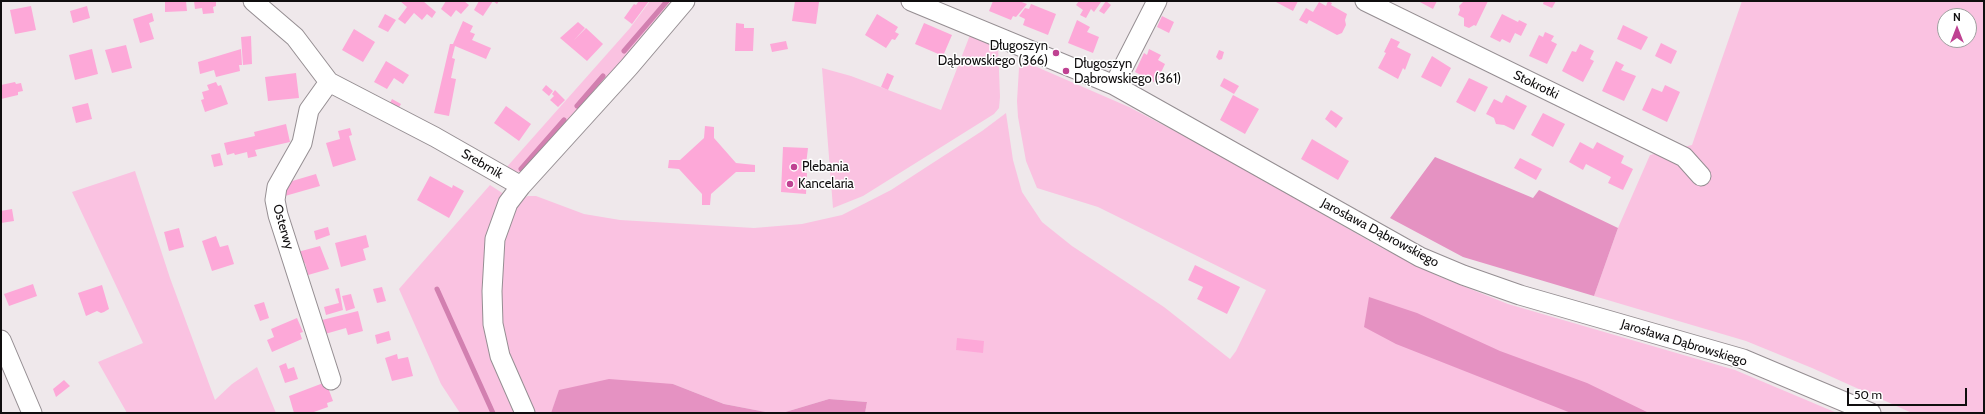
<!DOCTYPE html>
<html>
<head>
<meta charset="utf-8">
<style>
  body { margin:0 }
  #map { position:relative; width:1985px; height:414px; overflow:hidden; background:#efe8eb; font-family:Cabin,sans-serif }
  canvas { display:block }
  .frame { position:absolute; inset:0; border:2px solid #100e0f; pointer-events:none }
  .north { position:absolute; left:1937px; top:8px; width:40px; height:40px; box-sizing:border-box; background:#fff; border:1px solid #9f9f9f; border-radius:50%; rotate:0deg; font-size:11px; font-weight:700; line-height:16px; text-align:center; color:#100e0f }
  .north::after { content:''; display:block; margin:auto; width:14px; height:18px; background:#bf4292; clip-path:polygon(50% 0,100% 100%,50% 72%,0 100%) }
  .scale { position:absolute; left:1847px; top:388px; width:120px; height:18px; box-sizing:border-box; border:2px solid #100e0f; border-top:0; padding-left:5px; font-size:12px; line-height:14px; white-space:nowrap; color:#100e0f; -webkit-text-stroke:3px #fff; paint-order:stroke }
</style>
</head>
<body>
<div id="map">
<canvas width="1985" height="414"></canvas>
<div class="frame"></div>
<div class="north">N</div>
<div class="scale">50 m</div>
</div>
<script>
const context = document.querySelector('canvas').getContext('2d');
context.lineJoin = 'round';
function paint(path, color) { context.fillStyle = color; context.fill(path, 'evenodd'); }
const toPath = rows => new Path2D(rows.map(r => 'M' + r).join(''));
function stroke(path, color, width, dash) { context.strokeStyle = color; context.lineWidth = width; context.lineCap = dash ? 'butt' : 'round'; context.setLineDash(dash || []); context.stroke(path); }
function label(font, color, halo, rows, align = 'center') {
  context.font = font + ' Cabin,sans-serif'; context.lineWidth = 3; context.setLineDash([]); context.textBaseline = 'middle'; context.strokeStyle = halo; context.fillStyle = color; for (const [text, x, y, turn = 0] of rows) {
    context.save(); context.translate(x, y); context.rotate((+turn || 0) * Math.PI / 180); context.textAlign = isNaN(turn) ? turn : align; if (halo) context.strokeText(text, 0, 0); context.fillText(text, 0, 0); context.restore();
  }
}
const green = toPath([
  [650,1,675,1,521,172,514,172,505,169,630,28],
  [1742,1,1984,1,1984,413,1912,413,1812,368,1746,341,1594,296,1618,228,1650,155,1692,145],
  [1945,16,1969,16,1969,40,1945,40],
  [970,35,998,45,1000,97,999,108,994,114,863,196,833,208,822,68,851,76,941,110],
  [1023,61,1129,107,1209,149,1380,247,1438,276,1508,304,1735,370,1837,413,865,413,867,402,829,399,782,413,771,413,724,404,673,384,560,390,551,413,460,413,441,384,399,289,490,185,516,202,528,196,536,196,584,214,620,220,754,228,802,224,842,215,891,190,982,131,1006,113,1013,160,1022,192,1042,222,1072,246,1164,307,1230,359,1236,351,1266,290,1098,207,1037,188,1026,161,1018,117,1017,101,1019,68],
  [135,171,170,278,215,400,232,384,257,367,276,413,127,413,98,362,143,343,72,192]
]);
const forest = toPath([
  [1435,157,1533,198,1539,190,1618,228,1594,296,1463,257,1390,218],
  [1369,297,1417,313,1500,351,1587,383,1649,413,1571,413,1396,344,1364,327],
  [609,379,673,384,724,404,771,413,551,413,559,390],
  [829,399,867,402,865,413,782,413]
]);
const stream = toPath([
  [624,51,667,1],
  [577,106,603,76],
  [521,169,564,120],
  [437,289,493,413]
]);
const building = toPath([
  [165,1,186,1,187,11,165,12],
  [194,1,216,1,216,6,213,7,214,13,203,14,202,8,195,9],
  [400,1,423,1,436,12,432,18,427,14,422,20,414,13,405,24,398,19,407,7],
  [446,1,464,1,469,5,461,14,456,10,451,17,441,9],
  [479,1,499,1,497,4,493,1,483,16,474,10],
  [639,1,649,1,632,24,624,18,634,4,636,5],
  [795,1,819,2,816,24,792,21],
  [993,1,1019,1,1027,4,1016,17,1013,16,1011,20,989,11],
  [1079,1,1100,1,1101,2,1094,12,1091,9,1086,18,1080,15,1083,10,1076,5],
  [1106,1,1111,5,1104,14,1099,11],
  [1274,1,1298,1,1293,11],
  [1328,1,1332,3,1331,5,1347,14,1345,20,1346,25,1342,33,1337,35,1309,20,1307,24,1299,20,1306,8,1313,12,1319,2,1326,6],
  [1418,1,1437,1,1433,9],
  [1464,1,1488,1,1476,26,1474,25,1469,28,1464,26,1464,18,1458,15,1460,10,1459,6],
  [1544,1,1556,1,1552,8,1543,4],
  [1031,4,1056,14,1048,35,1023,25,1025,19,1019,16,1025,8,1029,9],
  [31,6,36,30,15,34,10,10],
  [87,6,90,18,73,23,70,11],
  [152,13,154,21,149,23,154,39,140,43,133,19],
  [385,14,396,20,388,32,378,27],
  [877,14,898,27,895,32,899,34,895,40,892,39,886,48,865,35],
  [1502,14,1518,22,1519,20,1527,24,1521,36,1515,33,1510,43,1502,39,1500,42,1490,37],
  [1162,16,1174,22,1169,33,1157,27],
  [1077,20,1090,27,1087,32,1099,37,1093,53,1068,43],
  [463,21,473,26,470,32,475,34,472,40,491,48,486,59,455,46,452,58,455,59,451,78,456,79,449,116,434,113,450,44,453,44],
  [578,22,585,28,574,40,586,28,603,44,587,61,560,38],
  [736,23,744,24,744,28,754,28,753,51,735,51],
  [924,23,952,35,943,56,915,44],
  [1623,25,1648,37,1641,50,1617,39],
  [354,29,375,42,363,62,342,50],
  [1545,32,1554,36,1551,41,1557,44,1547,64,1529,56,1539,35,1543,37],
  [251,36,252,64,243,65,241,37],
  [1391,38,1400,42,1397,47,1411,54,1405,70,1403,68,1398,79,1378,68,1386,53,1384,52],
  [786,41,788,49,772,52,770,44],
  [1661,43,1677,51,1671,64,1655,56],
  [1580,44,1594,51,1590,59,1594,61,1583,82,1562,71,1572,51,1576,52],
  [126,45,132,68,112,73,105,50],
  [92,49,98,74,75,80,69,55],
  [241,49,242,65,239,65,240,71,216,77,214,70,200,74,198,62],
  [1149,49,1161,55,1158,60,1165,64,1156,83,1135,72,1144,53,1147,55],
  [1219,50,1224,52,1222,59,1219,60,1216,57],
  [1432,56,1451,68,1441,87,1421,77],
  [386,61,409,75,403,84,394,78,387,89,374,82],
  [1616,61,1624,65,1621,70,1636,76,1624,101,1602,91],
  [296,73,299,98,268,101,265,77],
  [887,73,894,76,888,90,881,87],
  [1224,78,1239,86,1234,94,1220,86],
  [1469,78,1488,87,1475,112,1456,102],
  [15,82,16,84,21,83,23,91,18,92,18,95,1,99,1,85],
  [216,82,218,86,221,85,228,104,205,112,201,100,204,99,202,92,209,90,207,85],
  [546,85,553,91,549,96,542,90],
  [1665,85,1680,92,1667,122,1642,110,1652,88,1662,92],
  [555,90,565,100,558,107,550,100,554,96,552,94],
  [1233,95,1259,109,1245,134,1220,120],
  [1506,95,1527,106,1514,130,1504,125,1496,124,1494,118,1486,114,1494,99,1502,103],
  [392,99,401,104,397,111,388,107],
  [88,103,92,119,76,123,72,107],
  [506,106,531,124,519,141,494,123],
  [1331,110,1343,118,1336,128,1325,119],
  [1543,113,1565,124,1553,147,1531,135],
  [286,124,290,142,255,150,257,156,248,158,247,152,235,155,234,153,227,155,224,143,255,136,254,132],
  [705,126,714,127,714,138,736,163,755,165,755,172,736,172,711,194,710,205,702,205,702,194,679,169,668,168,669,160,680,160,704,138],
  [350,128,352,135,349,136,356,160,333,167,326,143,340,139,338,131],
  [1312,139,1349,161,1338,180,1301,159],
  [1580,142,1593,149,1597,142,1624,156,1621,163,1633,169,1623,190,1608,183,1611,177,1586,164,1583,170,1569,162],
  [783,147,808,148,805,173,807,173,806,194,781,192],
  [220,153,223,165,214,167,211,155],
  [1520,158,1542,169,1536,180,1514,168],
  [316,174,320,186,285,196,282,184],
  [430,176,452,188,453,185,464,191,449,218,417,200],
  [12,209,14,221,1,223,1,211],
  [328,227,330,235,316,240,314,231],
  [179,228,184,247,169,251,164,232],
  [366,235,369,247,363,249,366,260,341,267,335,243],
  [216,236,220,247,228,245,234,264,212,271,202,241],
  [320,246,329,269,308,275,305,263,298,265,294,253],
  [1195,265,1240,287,1227,314,1197,299,1203,287,1188,280],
  [33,284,37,296,9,306,4,294],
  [102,285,109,309,104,312,101,313,97,311,86,316,78,293],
  [382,287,386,301,377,303,373,289],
  [339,288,343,310,326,315,324,307,339,303,335,289],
  [351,294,355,308,346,311,342,296],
  [264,302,269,318,260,321,254,305],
  [358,311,363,331,348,335,346,328,325,334,322,320],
  [297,318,303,332,300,333,302,339,272,352,267,340,274,337,271,329],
  [389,331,391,340,377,344,375,335],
  [957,338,984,341,983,353,956,350],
  [397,354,398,359,408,357,413,376,392,381,385,358],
  [286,363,288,369,294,367,298,379,285,383,279,366],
  [64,380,70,386,56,397,53,389],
  [326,382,333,401,327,403,328,407,311,413,294,413,289,396]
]);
const minor = toPath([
  [253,1,295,37,329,82,435,137,521,186],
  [911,1,1114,85,1420,257,1463,275,1520,295,1743,359,1871,413],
  [1365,1,1684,157,1701,176],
  [329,82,309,110,302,143,277,187,275,200,278,215,331,380],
  [1114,85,1157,1],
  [1,340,32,413],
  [525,413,500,356,493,324,492,291,495,239,504,214,508,203,521,186,629,67,685,1]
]);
const markers = [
  [1056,53,4,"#bf4292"],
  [1066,71,4,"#bf4292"],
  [794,167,4,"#bf4292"],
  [790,184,4,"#bf4292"]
];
const poiNames = [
  ["Długoszyn",1048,46,"right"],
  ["Dąbrowskiego (366)",1048,61,"right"],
  ["Długoszyn",1074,64],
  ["Dąbrowskiego (361)",1074,79],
  ["Plebania",802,167],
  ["Kancelaria",798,184]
];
const streetNames = [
  ["Stokrotki",1536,85,26],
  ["Srebrnik",482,164,30],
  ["Osterwy",283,227,74],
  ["Jarosława Dąbrowskiego",1380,233,28],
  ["Jarosława Dąbrowskiego",1684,343,17]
];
paint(green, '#fac2e1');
paint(forest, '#e592c2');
stroke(stream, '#d280b0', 5);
paint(building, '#fda8d8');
stroke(minor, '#958e92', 21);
stroke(minor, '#fff', 19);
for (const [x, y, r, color] of markers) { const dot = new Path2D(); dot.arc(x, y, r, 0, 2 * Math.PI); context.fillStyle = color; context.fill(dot); stroke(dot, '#fff', 1.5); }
label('13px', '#100e0f', '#fff', poiNames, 'left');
label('13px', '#100e0f', '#fff', streetNames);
</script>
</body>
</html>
